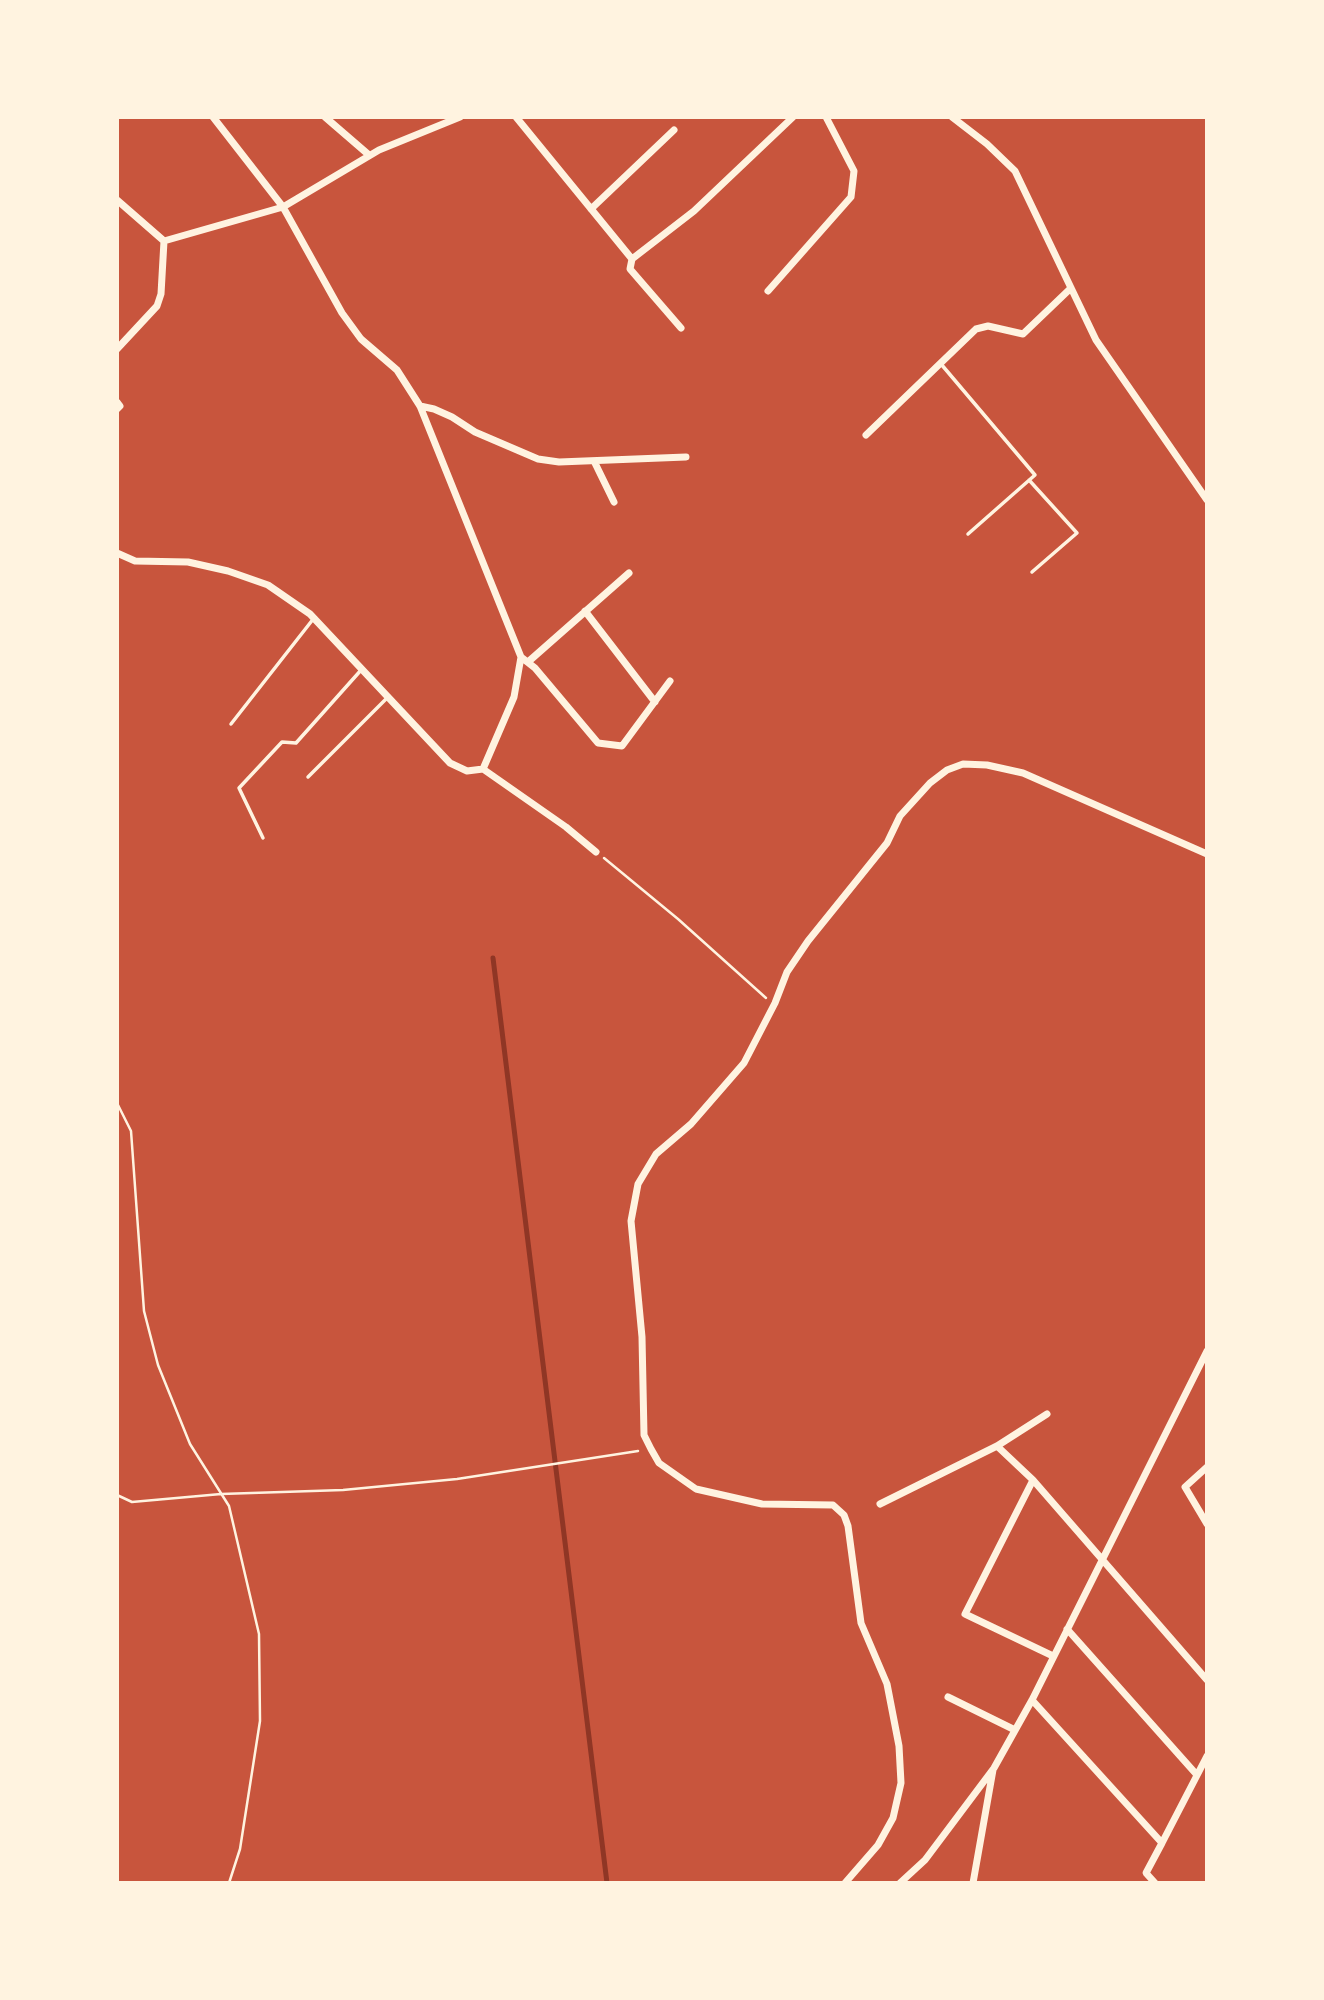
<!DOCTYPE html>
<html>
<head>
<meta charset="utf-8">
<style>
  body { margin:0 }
  #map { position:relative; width:1324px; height:2000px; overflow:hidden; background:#c8553d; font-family:"IBM Plex Sans",sans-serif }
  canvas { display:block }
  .frame { position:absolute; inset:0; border:119px solid #fff3e0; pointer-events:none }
</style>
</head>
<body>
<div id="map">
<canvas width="1324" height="2000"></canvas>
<div class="frame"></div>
</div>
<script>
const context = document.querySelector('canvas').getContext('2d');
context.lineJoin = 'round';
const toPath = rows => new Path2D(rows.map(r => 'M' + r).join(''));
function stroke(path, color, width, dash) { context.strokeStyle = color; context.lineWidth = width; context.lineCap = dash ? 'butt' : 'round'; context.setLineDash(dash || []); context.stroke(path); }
const stream = toPath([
  [493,958,607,1883]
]);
const path = toPath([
  [604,858,678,919,766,998],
  [117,1103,131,1131,144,1311,158,1365,190,1444,229,1506,259,1634,260,1721,240,1849,229,1883],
  [117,1495,132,1502,221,1494,343,1490,457,1479,638,1451]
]);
const service = toPath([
  [941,364,1035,475,968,534],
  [1029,480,1077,533,1032,572],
  [231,724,314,618],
  [308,777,388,697],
  [263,838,239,788,282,742,296,743,362,669]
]);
const minor = toPath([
  [213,117,283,207,342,313,361,339,397,370,420,406,521,657,535,668,598,743,622,746,670,681],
  [325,117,369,155],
  [516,117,632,259,694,211,793,117],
  [952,117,987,144,1015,171,1096,340,1207,500],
  [117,200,164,241],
  [591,209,674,130],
  [164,241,283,207,379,150,460,117],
  [632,259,630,269,681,328],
  [768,291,851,197,854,171,826,117],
  [117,349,157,306,161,294,164,241],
  [117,402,120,406,117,409],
  [420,406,434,409,452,417,475,432,538,459,559,462,686,457],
  [866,435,976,329,988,326,1023,334,1071,288],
  [594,461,614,502],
  [117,553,135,561,188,562,228,571,268,585,310,614,450,763,467,771,483,769,514,697,521,657],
  [585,611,655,702],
  [528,662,629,573],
  [483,769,566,827,596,852],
  [997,1446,1033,1480,1207,1680],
  [1207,1467,1185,1487,1207,1524],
  [1033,1480,965,1614,1053,1656],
  [880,1504,997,1446,1047,1414],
  [1067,1629,1197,1775],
  [948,1697,1015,1730],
  [1032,1700,1162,1843,1207,1756],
  [845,1883,878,1845,893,1818,901,1783,899,1746,887,1684,861,1623,848,1526,844,1515,833,1505,762,1504,696,1489,659,1463,651,1449,644,1435,642,1337,631,1221,638,1184,656,1154,691,1124,744,1063,775,1003,787,972,808,941,887,843,900,816,930,783,947,770,963,764,987,765,1023,773,1207,854],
  [900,1883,925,1860,994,1768,1032,1700,1207,1351],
  [973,1883,993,1770],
  [1155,1883,1146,1873,1162,1843]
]);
stroke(stream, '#8f3625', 5);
stroke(path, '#fff3e0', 2.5);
stroke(service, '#fff3e0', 3.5);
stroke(minor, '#fff3e0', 7);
</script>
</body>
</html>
